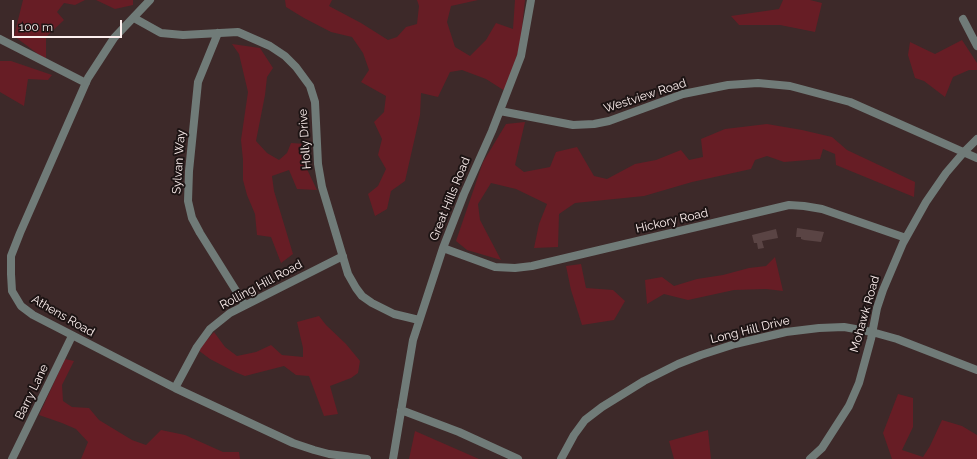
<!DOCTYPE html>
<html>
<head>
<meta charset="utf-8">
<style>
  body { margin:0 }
  #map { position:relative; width:977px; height:459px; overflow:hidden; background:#3d2929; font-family:Raleway,sans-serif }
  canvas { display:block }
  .scale { position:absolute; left:12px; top:20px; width:110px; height:18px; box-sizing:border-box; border:2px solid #fdefee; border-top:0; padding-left:5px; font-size:12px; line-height:14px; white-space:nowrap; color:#fdefee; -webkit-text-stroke:3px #1d1414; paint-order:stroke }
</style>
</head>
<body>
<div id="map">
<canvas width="977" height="459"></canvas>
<div class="scale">100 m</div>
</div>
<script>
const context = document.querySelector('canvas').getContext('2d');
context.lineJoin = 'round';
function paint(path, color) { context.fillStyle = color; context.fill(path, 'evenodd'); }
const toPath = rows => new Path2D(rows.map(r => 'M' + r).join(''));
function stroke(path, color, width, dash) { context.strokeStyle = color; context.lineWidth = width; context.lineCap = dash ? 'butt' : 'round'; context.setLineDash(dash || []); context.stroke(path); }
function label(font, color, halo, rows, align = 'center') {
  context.font = font + ' Raleway,sans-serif'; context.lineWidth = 4; context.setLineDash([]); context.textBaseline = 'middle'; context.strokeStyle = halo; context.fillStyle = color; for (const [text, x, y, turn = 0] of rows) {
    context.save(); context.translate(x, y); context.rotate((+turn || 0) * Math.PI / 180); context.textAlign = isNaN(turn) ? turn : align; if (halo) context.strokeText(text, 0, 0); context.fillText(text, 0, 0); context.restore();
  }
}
const green = toPath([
  [23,0,85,0,75,5,64,3,57,12,64,20,46,37,46,60,14,36],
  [96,0,133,0,133,5,115,9],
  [285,0,332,0,329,6,361,23,388,40,397,37,406,27,417,24,419,6,417,0,478,0,451,6,447,22,455,47,470,56,486,40,496,23,513,29,515,0,525,0,520,46,505,91,486,79,462,70,450,72,438,97,421,93,420,115,405,181,391,191,387,209,375,216,368,194,378,186,386,169,378,155,382,139,374,122,384,112,386,96,361,82,369,70,363,53,352,37,331,32,304,18,286,7],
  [783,0,810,0,822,3,815,32,780,25,739,25,731,16,779,9],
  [962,40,977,63,977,70,969,70,953,77,945,97,924,81,915,78,908,55,910,42,935,54],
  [232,44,260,48,273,68,267,77,265,95,256,141,267,153,279,160,287,153,291,143,306,144,304,163,317,190,297,189,289,170,272,176,274,191,293,254,281,263,271,237,257,235,255,214,247,195,243,180,243,160,241,140,248,92,239,54],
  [0,61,11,61,52,75,48,80,28,79,24,106,0,92],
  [525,122,515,165,524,172,550,167,556,152,577,147,594,176,607,179,635,164,656,160,681,150,689,160,703,157,701,139,725,129,767,124,802,130,832,137,847,150,915,182,914,197,836,165,835,154,823,149,820,159,784,162,767,156,755,160,751,169,692,182,644,196,575,203,559,214,558,247,534,248,539,224,547,204,516,189,491,183,478,204,480,220,501,260,467,250,456,241,483,162,506,124],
  [775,257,783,291,766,289,734,290,688,300,664,294,647,304,645,280,662,277,674,286,697,279,723,275,749,268,766,266],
  [581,264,586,288,613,290,625,301,614,320,582,325,571,290,566,266],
  [319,316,326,325,346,344,360,361,358,373,351,378,330,386,338,414,324,416,309,376,296,375,284,366,245,376,235,372,210,359,198,350,214,332,225,347,237,356,256,352,271,345,282,355,303,357,303,348,297,322],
  [65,359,74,361,62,385,63,401,72,407,89,408,99,420,132,440,146,445,161,430,185,435,223,452,239,452,240,459,81,459,88,442,76,429,62,423,39,415],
  [898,394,913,398,913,427,902,450,923,457,930,446,942,420,962,426,977,435,977,459,892,459,883,433],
  [708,430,711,459,674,459,669,441],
  [415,431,479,459,409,459]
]);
const building = toPath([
  [797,228,824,232,821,242,804,240,801,239,801,237,796,237],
  [776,229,778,238,762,241,764,248,758,249,757,243,754,243,752,235]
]);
const minor = toPath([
  [150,0,114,38,88,78,20,233,11,256,11,274,12,291,21,306,33,315,175,388,293,443,314,450,329,454,367,459],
  [134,18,161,33,183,35,238,32,270,46,285,56,296,67,310,86,315,102,318,164,322,187,348,274,356,288,362,296,372,303,394,314,419,320],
  [963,19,977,46],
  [218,33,198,82,189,171,188,201,192,218,200,233,245,305],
  [0,39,86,83],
  [500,111,573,125,594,124,609,121,683,94,728,85,758,83,790,86,850,102,977,158],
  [443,248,495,267,515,268,532,266,789,205,804,206,822,209,906,238],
  [175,388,197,347,210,329,230,313,343,256],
  [401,410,459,432,518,459],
  [12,459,72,336],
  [393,459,413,340,443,248,464,194,492,131,521,56,531,0],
  [561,459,574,435,585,420,602,407,644,381,678,364,701,355,735,344,786,332,819,328,844,327,872,332,897,339,977,370],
  [810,459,822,448,849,406,859,383,871,339,877,308,883,290,903,243,926,202,946,173,964,152,977,139]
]);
const streetNames = [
  ["Westview Road",645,96,-18],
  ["Holly Drive",305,139,-94],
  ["Sylvan Way",179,162,-86],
  ["Great Hills Road",450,199,-68],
  ["Hickory Road",672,221,-13],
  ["Rolling Hill Road",261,285,-28],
  ["Mohawk Road",865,314,-74],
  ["Athens Road",63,316,30],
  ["Long Hill Drive",750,330,-14],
  ["Barry Lane",32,392,-64]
];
paint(green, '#671d25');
paint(building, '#5a4444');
stroke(minor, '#707b78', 8);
label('12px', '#fdefee', '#1d1414', streetNames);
</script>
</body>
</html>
